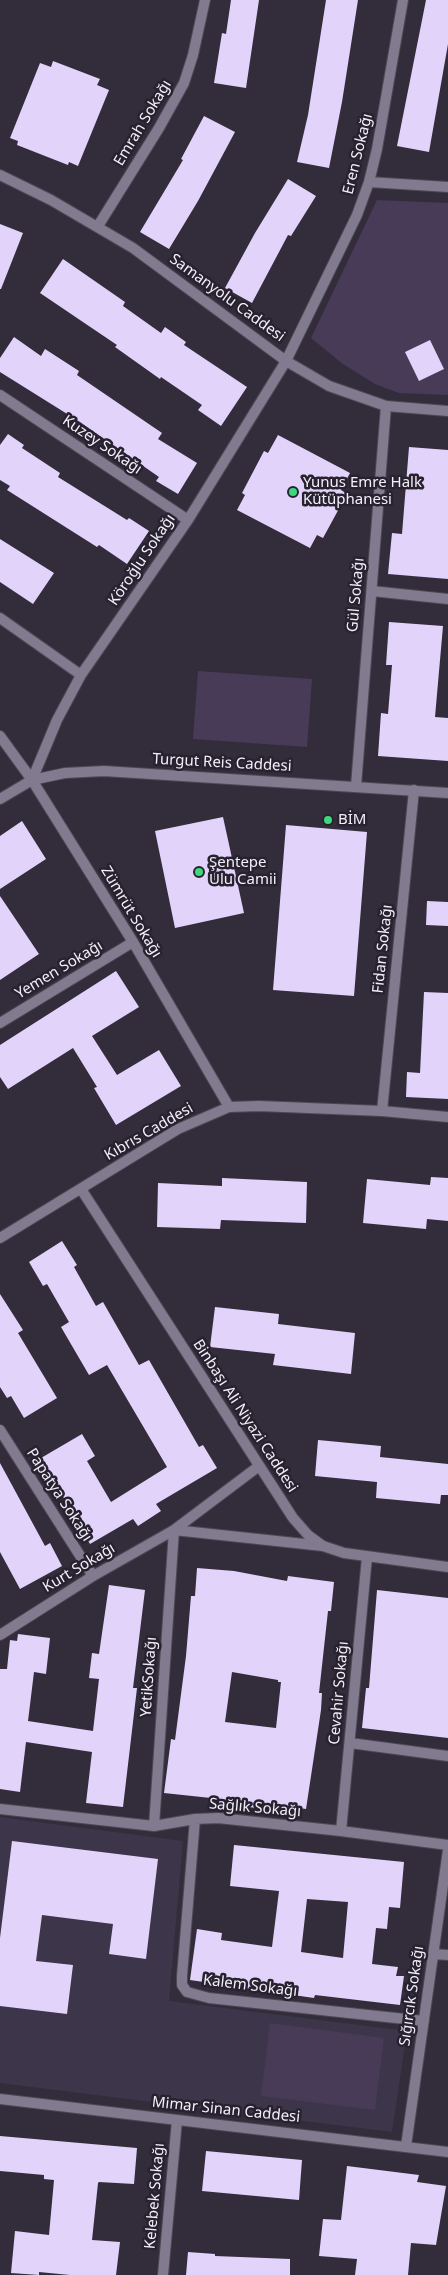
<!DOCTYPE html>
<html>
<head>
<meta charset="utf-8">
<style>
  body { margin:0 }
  canvas { display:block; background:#322c3b }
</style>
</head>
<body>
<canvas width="448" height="2275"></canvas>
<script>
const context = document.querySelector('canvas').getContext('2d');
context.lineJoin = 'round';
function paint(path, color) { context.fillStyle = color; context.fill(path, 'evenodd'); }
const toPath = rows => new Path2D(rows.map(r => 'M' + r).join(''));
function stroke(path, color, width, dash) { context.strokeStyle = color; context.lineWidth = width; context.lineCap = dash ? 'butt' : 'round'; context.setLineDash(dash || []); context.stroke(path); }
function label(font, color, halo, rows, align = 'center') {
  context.font = font + ' "Noto Sans",sans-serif'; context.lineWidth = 5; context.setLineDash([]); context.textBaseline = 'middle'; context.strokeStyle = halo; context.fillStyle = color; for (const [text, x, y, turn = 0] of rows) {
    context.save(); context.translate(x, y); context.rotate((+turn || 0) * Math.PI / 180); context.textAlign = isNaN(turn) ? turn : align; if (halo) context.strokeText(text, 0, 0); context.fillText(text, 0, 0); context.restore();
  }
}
const built = toPath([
  [0,1817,183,1841,169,2001,407,2031,392,2132,0,2083]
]);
const green = toPath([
  [377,200,448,203,448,395,399,393,375,384,343,364,311,338],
  [198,671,312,679,307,747,193,739],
  [270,2023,384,2038,375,2110,261,2096]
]);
const building = toPath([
  [231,0,259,0,246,88,214,83,222,33,226,34],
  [326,0,358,0,342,102,329,168,297,162,308,115],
  [426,0,448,0,448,44,429,152,397,146],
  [53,61,100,79,97,85,109,90,78,166,69,162,68,165,17,145,18,141,10,138,40,63,51,67],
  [204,116,235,132,198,201,169,249,140,232,183,160,181,159],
  [288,179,316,196,291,236,288,235,252,303,225,288,255,233],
  [0,224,23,233,1,289,0,289],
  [63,259,125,302,123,306,161,333,165,327,186,342,184,345,247,387,221,426,198,410,202,405,161,377,160,379,115,347,117,345,40,293],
  [14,337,41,356,45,349,79,371,77,375,162,433,158,439,197,463,178,494,156,481,159,477,80,422,0,372,0,358],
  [430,340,444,369,419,381,405,352],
  [8,434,24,445,22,448,60,473,58,477,127,520,129,518,149,531,127,564,99,545,97,547,7,490,10,486,0,480,0,445],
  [278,435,350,473,341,490,347,494,323,538,317,535,310,548,237,510,245,495,242,493,264,451,268,453],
  [409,447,448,450,448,579,388,574,392,533,402,534],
  [0,539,54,573,33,604,0,582],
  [389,622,443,626,435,717,448,718,448,761,378,756,381,713,388,714,392,665,386,665],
  [223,817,244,913,175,928,155,831],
  [22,821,46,859,0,889,0,836],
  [286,825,367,832,354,996,273,990],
  [0,896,39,954,0,980],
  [427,901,448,902,448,926,426,925],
  [116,971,139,1007,92,1036,117,1075,159,1050,181,1086,116,1125,94,1088,97,1087,73,1048,8,1089,0,1077,0,1045],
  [424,992,448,993,448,1099,406,1097,407,1072,420,1073],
  [431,1177,448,1178,448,1221,427,1219,426,1229,363,1223,367,1179,430,1185],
  [222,1178,307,1182,306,1223,221,1220,220,1229,157,1227,158,1183,222,1186],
  [62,1241,77,1265,74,1267,96,1306,103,1302,139,1365,149,1360,199,1447,203,1445,217,1468,156,1504,161,1511,138,1526,133,1519,90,1544,41,1458,82,1434,95,1456,87,1461,111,1502,167,1467,107,1365,89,1375,61,1327,69,1322,47,1284,43,1286,29,1262],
  [0,1294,23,1330,18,1333,57,1398,24,1418,11,1396,7,1398,0,1387],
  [215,1307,279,1314,278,1324,355,1333,351,1374,273,1365,275,1354,210,1347],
  [318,1440,381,1446,380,1457,448,1464,448,1495,441,1495,440,1504,376,1498,377,1482,315,1476],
  [0,1463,45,1546,50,1543,62,1566,20,1589,0,1552],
  [197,1568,234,1571,287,1581,288,1576,334,1582,331,1611,328,1611,319,1693,322,1693,321,1710,306,1809,258,1802,258,1808,238,1806,239,1801,164,1793,171,1739,175,1740,186,1656,191,1596,195,1596],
  [232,1672,278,1680,278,1682,281,1682,276,1728,225,1722],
  [109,1585,145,1590,133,1688,137,1688,123,1807,86,1803,92,1752,26,1742,20,1792,0,1789,0,1669,7,1669,10,1640,17,1641,18,1634,50,1638,46,1674,34,1672,28,1721,93,1731,99,1679,89,1678,92,1653,99,1654],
  [377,1590,448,1598,448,1738,362,1728,366,1688,369,1688],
  [12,1841,158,1859,146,1959,109,1954,113,1924,42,1915,36,1961,73,1965,67,2014,0,2006,0,1938],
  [234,1845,404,1862,400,1908,389,1907,387,1929,376,1928,372,1964,398,1967,396,1976,404,1976,400,2005,315,1995,314,1998,190,1980,197,1929,222,1933,221,1940,272,1947,279,1891,230,1886],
  [307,1899,348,1902,343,1958,301,1952],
  [0,2136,137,2148,134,2184,99,2182,98,2183,92,2240,120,2242,116,2275,70,2275,39,2272,39,2275,11,2273,15,2231,49,2235,54,2180,44,2179,44,2175,0,2171],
  [206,2151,302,2160,299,2200,202,2191],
  [347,2166,419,2175,417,2182,446,2186,436,2245,411,2243,408,2275,355,2275,357,2259,319,2256,323,2219,341,2220],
  [188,2252,215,2254,215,2256,290,2259,290,2275,186,2275]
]);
const minor = toPath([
  [369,182,448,187],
  [98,226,159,128,184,83,193,55,205,0],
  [0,395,188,520],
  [372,591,448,599],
  [0,618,81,675],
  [0,736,32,780,133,942,229,1107],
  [32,780,57,720,81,675,188,520,286,361,357,215,369,182,377,149,403,0],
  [356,786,386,406],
  [0,1023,133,942],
  [382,1111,414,790],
  [0,1430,93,1576],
  [0,1635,93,1576,174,1530,259,1466],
  [350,1743,448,1756],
  [0,1809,154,1826,195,1819,218,1818,341,1831,448,1845],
  [195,1819,182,1976,182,1985,187,1992,209,1998,424,2021],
  [154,1826,174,1530,323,1546],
  [341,1831,367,1557],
  [433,1954,448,1955],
  [406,2146,448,1850],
  [163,2275,177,2120]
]);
const tertiary = toPath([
  [0,175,51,200,133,248,286,361,329,386,386,406,448,411],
  [0,799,32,780,65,773,104,771,448,793],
  [81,1189,293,1518,308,1535,323,1546,344,1553,448,1567],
  [0,1238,178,1129,229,1107,259,1106,382,1111,448,1117],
  [0,2099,448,2152]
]);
const markers = [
  [293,492,5,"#3dd77e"],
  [328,820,5,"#3dd77e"],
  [199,872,5,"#3dd77e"]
];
const streetNames = [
  ["Emrah Sokağı",143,123,-59],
  ["Eren Sokağı",358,154,-76],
  ["Samanyolu Caddesi",227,298,36],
  ["Kuzey Sokağı",102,445,34],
  ["Köroğlu Sokağı",142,560,-56],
  ["Gül Sokağı",356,595,-85],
  ["Turgut Reis Caddesi",222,763,3],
  ["Zümrüt Sokağı",131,912,59],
  ["Fidan Sokağı",383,949,-84],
  ["Yemen Sokağı",59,970,-31],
  ["Kıbrıs Caddesi",149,1132,-30],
  ["Binbaşı Ali Niyazi Caddesi",245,1416,57],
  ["Papatya Sokağı",59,1495,57],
  ["Kurt Sokağı",79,1568,-31],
  ["YetikSokağı",149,1677,-86],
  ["Cevahir Sokağı",339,1693,-85],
  ["Sağlık Sokağı",255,1808,5],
  ["Kalem Sokağı",250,1986,7],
  ["Sığırcık Sokağı",412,1996,-82],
  ["Mimar Sinan Caddesi",226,2110,6],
  ["Kelebek Sokağı",155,2196,-85]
];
const poiNames = [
  ["Yunus Emre Halk",303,483],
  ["Kütüphanesi",303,500],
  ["BİM",338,820],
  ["Şentepe",209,863],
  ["Ulu Camii",209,880]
];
paint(built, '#3d3549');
paint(green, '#473b58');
paint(building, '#e2d3fb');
stroke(minor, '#4d4756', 12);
stroke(tertiary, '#4d4756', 12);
stroke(minor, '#827a8e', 10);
stroke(tertiary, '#827a8e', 10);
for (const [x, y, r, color] of markers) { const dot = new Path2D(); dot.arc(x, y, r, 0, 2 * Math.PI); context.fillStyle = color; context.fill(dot); stroke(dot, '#282230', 2); }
label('15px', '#f2eff9', '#282230', streetNames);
label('15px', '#f2eff9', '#282230', poiNames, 'left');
</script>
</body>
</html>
